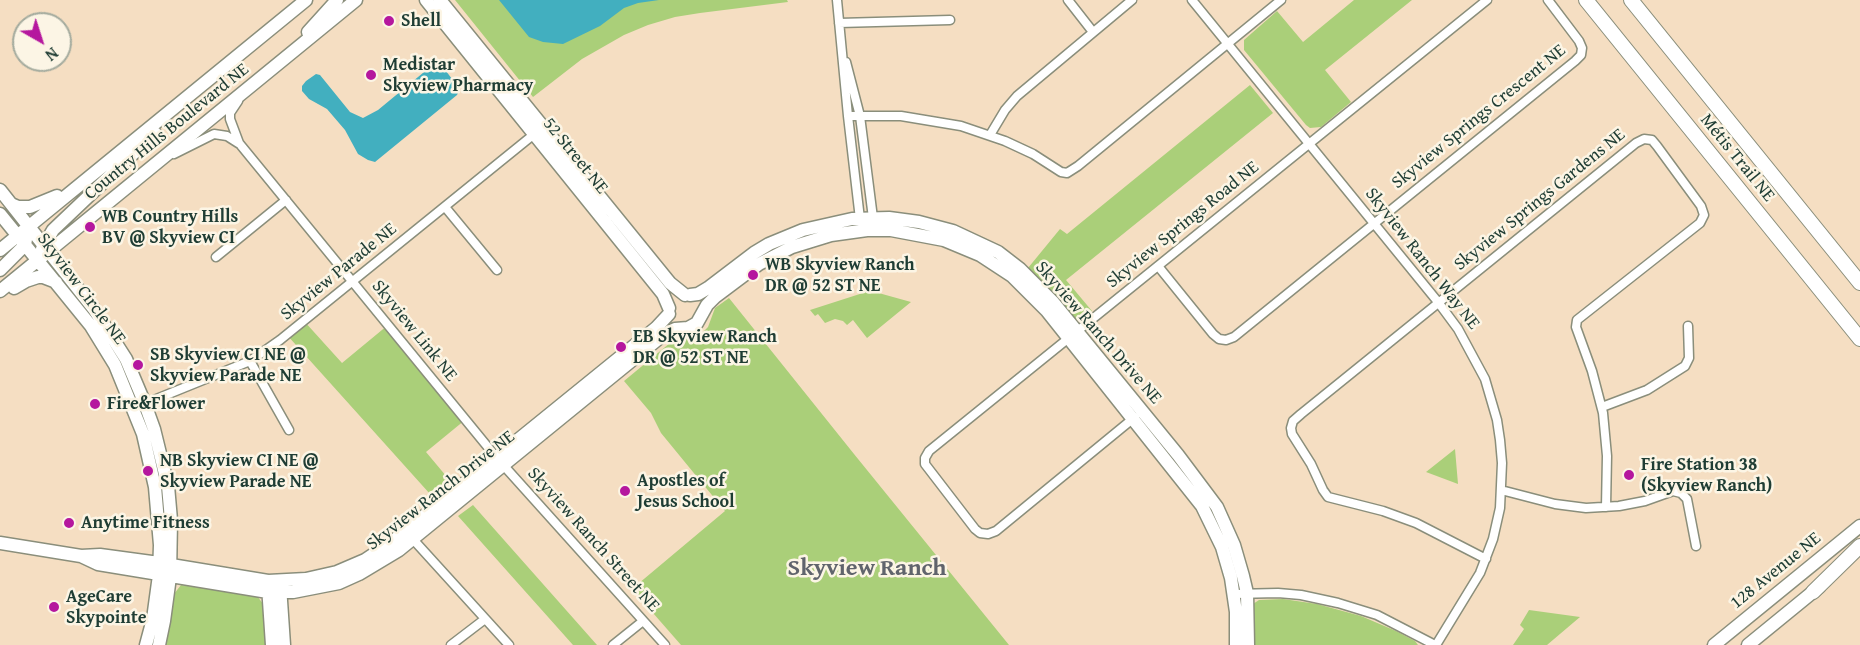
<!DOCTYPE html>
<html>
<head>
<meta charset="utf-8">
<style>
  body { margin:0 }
  #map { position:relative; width:1860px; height:645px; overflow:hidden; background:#f5dec2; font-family:"Gentium Book Plus",serif }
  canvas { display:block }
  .north { position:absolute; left:12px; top:12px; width:60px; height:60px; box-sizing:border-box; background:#fcf5e5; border:2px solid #a4ab9e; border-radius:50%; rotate:141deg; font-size:16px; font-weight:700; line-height:24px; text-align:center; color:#1f3d34 }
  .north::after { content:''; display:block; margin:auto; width:21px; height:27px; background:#b5179e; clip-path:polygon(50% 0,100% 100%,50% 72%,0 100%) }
</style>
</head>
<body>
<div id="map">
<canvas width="1860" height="645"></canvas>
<div class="north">N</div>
</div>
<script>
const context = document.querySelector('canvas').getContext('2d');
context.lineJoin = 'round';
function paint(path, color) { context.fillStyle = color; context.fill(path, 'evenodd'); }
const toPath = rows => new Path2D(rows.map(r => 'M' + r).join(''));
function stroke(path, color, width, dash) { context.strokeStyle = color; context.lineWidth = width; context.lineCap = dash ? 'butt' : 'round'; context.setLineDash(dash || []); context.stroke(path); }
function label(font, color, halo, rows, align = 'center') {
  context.font = font + ' "Gentium Book Plus",serif'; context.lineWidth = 5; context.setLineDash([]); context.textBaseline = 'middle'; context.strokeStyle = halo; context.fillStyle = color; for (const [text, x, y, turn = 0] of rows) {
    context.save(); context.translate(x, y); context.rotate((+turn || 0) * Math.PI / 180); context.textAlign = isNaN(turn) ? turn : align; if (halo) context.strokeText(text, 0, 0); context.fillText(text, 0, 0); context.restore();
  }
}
const green = toPath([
  [455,0,787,0,788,2,700,13,675,17,648,25,624,35,582,59,533,97],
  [1354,0,1412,0,1325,70,1351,102,1321,127,1310,128,1306,125,1244,50,1244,40,1277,11,1303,42],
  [1250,85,1273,113,1066,280,1092,311,1084,317,1075,320,1052,292,1028,268,1060,229,1067,234],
  [870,284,876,285,875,292,911,302,867,338,853,320,847,325,843,321,835,319,825,323,818,314,815,316,810,310,866,292,865,285],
  [729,298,854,454,1009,645,681,645,632,589,725,511,661,433,651,413,624,381,676,338,690,337,703,332,708,327,715,308],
  [304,321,342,363,388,325,465,420,426,452,457,489,439,504,287,335],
  [1455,449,1458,484,1426,472],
  [473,505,597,645,573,645,458,516],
  [181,585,257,596,264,605,268,645,164,645,174,594],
  [1283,599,1317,604,1361,616,1396,631,1415,641,1418,645,1253,645,1253,604,1259,600],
  [1529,610,1580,617,1547,645,1513,645,1524,629,1520,625]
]);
const water = toPath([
  [499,0,659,0,638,3,624,8,600,26,563,44,543,42,529,37],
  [435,63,440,63,458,87,459,91,457,95,375,162,368,160,358,154,345,130,327,109,309,99,302,91,302,86,306,81,316,74,320,75,350,112,363,118,378,110]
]);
const street = toPath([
  [837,0,848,116,860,219,863,222],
  [1068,0,1093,32],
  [1192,0,1438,302,1458,329,1485,379,1497,420,1500,440,1502,463,1500,508,1493,539,1480,573,1436,645],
  [839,23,950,20],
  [846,62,860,116,873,218,870,223],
  [238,101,230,113,230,119,239,143,496,457,665,645],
  [848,116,901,116,961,126,1005,141,1033,154,1061,172,1067,173,1078,166,1281,0],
  [990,135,1005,110,1017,96,1132,0],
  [174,154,214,134,227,136,238,143],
  [445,207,497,270],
  [216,257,286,200],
  [1158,266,1213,334,1219,339,1226,340,1234,337,1575,61,1581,55,1582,48,1579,41,1548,0],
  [250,361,289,430],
  [1602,407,1647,390,1685,366,1689,358,1688,326],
  [134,408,250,361,280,340,538,131],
  [1135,417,996,531,988,534,980,533,975,529,925,464,925,458,929,451,1487,0],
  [1501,490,1555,504,1586,508,1619,506,1645,501,1673,491,1681,493,1687,499,1696,546],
  [410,536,509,645],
  [1486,559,1416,523,1383,511,1328,497,1323,490,1311,464,1292,434,1291,428,1293,421,1301,414,1636,143,1644,139,1652,140,1657,146,1701,206,1704,215,1700,223,1577,320,1576,327,1592,371,1603,413,1607,456,1606,507],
  [1234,594,1278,593,1301,595,1338,603,1377,615,1435,645],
  [451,645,485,619],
  [613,645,643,621]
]);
const secondary = toPath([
  [426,0,663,294,669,308],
  [440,0,670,283,685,295],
  [308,32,337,0],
  [0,190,94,309,126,359,145,404,154,429,168,486,171,520,170,577,164,621,159,645],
  [11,204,18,207,30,207,57,196],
  [0,214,91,326,115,365,143,434,155,487,160,545,159,575,153,619,146,645],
  [42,249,53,230,155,133],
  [0,250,306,0],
  [0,270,25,245,26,239],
  [14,288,26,281,38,277,43,277,56,282],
  [0,291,356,0],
  [690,295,698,294,708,288,754,253,769,244,803,230,852,219,889,218,919,222,953,231,998,252,1020,269,1053,302,1178,455,1217,507,1234,545,1243,576,1247,593,1248,645],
  [0,543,81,556,100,555,159,563,268,581,306,579,337,572,365,560,392,542,656,328,669,314],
  [81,556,98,564,268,592,293,592,339,583,359,574,399,550,663,335,675,329,688,328,697,323,707,305,715,297,759,264,792,247,831,235,867,230,891,230,944,240,980,255,1012,276,1047,311,1202,506,1222,547,1231,578,1236,612,1236,645],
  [268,586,272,645],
  [280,586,284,645],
  [1714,645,1860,526],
  [1748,645,1819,587]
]);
const primary = toPath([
  [1586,0,1860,339],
  [1631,0,1860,283],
  [1813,592,1860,546]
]);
const markers = [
  [389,21,6,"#b5179e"],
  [371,75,6,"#b5179e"],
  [90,227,6,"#b5179e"],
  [753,275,6,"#b5179e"],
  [621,347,6,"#b5179e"],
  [138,365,6,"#b5179e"],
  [95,404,6,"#b5179e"],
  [148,471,6,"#b5179e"],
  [1629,475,6,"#b5179e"],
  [625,491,6,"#b5179e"],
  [69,523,6,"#b5179e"],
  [54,607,6,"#b5179e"]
];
const poiNames = [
  ["Shell",401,21],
  ["Medistar",383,65],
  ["Skyview Pharmacy",383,86],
  ["WB Country Hills",102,217],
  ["BV @ Skyview CI",102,238],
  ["WB Skyview Ranch",765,265],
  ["DR @ 52 ST NE",765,286],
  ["EB Skyview Ranch",633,337],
  ["DR @ 52 ST NE",633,358],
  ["SB Skyview CI NE @",150,355],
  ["Skyview Parade NE",150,376],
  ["Fire&Flower",107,404],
  ["NB Skyview CI NE @",160,461],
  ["Skyview Parade NE",160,482],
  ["Fire Station 38",1641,465],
  ["(Skyview Ranch)",1641,486],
  ["Apostles of",637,481],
  ["Jesus School",637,502],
  ["Anytime Fitness",81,523],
  ["AgeCare",66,597],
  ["Skypointe",66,618]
];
const streetNames = [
  ["Skyview Springs Crescent NE",1479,117,-39],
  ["Country Hills Boulevard NE",167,132,-39],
  ["52 Street NE",575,156,51],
  ["Métis Trail NE",1737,158,51],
  ["Skyview Springs Gardens NE",1540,200,-39],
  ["Skyview Springs Road NE",1183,225,-39],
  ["Skyview Ranch Way NE",1422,259,52],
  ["Skyview Parade NE",339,272,-39],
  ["Skyview Circle NE",81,289,53],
  ["Skyview Link NE",414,331,51],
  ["Skyview Ranch Drive NE",1098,333,49],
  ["Skyview Ranch Drive NE",441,491,-38],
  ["Skyview Ranch Street NE",593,540,48],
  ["128 Avenue NE",1776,571,-39]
];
const districtNames = [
  ["Skyview Ranch",867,569]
];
paint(green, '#aacf79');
paint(water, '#42afbf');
stroke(street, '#8a8e7b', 11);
stroke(secondary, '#8a8e7b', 15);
stroke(primary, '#8a8e7b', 16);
stroke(street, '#fff', 8);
stroke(secondary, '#fff', 12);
stroke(primary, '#fff', 14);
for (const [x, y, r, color] of markers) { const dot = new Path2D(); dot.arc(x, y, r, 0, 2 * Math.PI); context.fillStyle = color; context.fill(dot); stroke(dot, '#fcf5e5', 2); }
label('bold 18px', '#1f3d34', '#fcf5e5', poiNames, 'left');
label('18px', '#1f3d34', '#fcf5e5', streetNames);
label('bold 24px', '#60646c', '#fcf5e5', districtNames);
</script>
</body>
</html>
